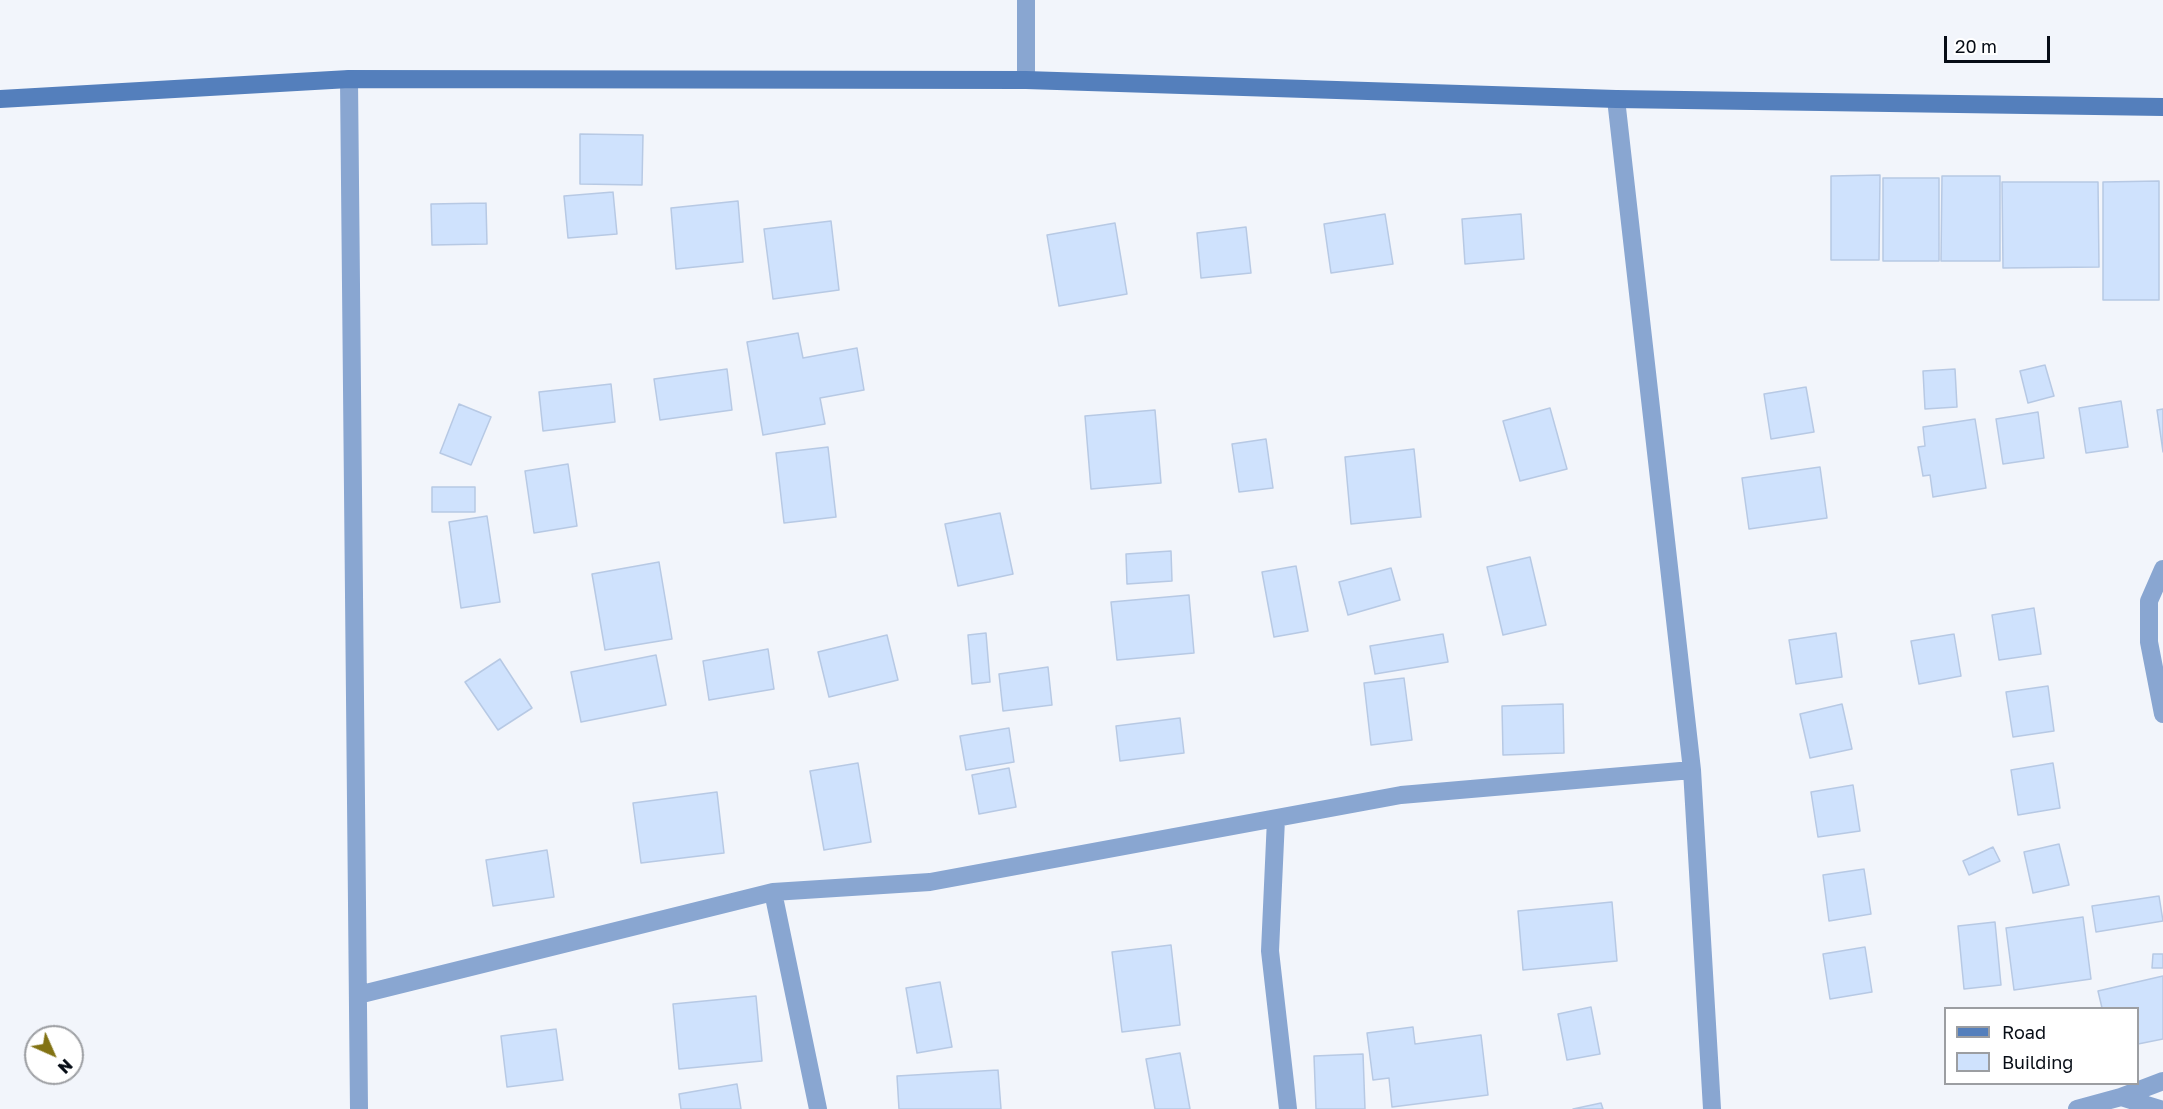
<!DOCTYPE html>
<html>
<head>
<meta charset="utf-8">
<style>
  body { margin:0 }
  #map { position:relative; width:2163px; height:1109px; overflow:hidden; background:#f2f5fb; font-family:"Golos Text",sans-serif }
  canvas { display:block }
  .legend { position:absolute; left:1944px; top:1007px; width:195px; height:78px; box-sizing:border-box; background:#fff; border:2px solid #9c9ea2; margin:0; padding:8px 10px; list-style:none; font-size:18px; color:#070d16 }
  .legend li { display:flex; align-items:center; gap:12px; height:30px }
  .legend b { width:30px; border:2px solid #9c9ea2 }
  .north { position:absolute; left:24px; top:1025px; width:60px; height:60px; box-sizing:border-box; background:#fff; border:2px solid #9c9ea2; border-radius:50%; rotate:135deg; font-size:16px; font-weight:700; line-height:24px; text-align:center; color:#070d16 }
  .north::after { content:''; display:block; margin:auto; width:21px; height:27px; background:#827213; clip-path:polygon(50% 0,100% 100%,50% 72%,0 100%) }
  .scale { position:absolute; left:1944px; top:36px; width:106px; height:27px; box-sizing:border-box; border:3px solid #070d16; border-top:0; padding-left:8px; font-size:18px; line-height:21px; white-space:nowrap; color:#070d16; -webkit-text-stroke:4px #fff; paint-order:stroke }
</style>
</head>
<body>
<div id="map">
<canvas width="2163" height="1109"></canvas>
<ul class="legend">
<li><b style="height:8px;background:#547fbc"></b>Road</li>
<li><b style="height:16px;background:#cfe2fd"></b>Building</li>
</ul>
<div class="north">N</div>
<div class="scale">20 m</div>
</div>
<script>
const context = document.querySelector('canvas').getContext('2d');
context.lineJoin = 'round';
function paint(path, color) { context.fillStyle = color; context.fill(path, 'evenodd'); }
const toPath = rows => new Path2D(rows.map(r => 'M' + r).join(''));
function stroke(path, color, width, dash) { context.strokeStyle = color; context.lineWidth = width; context.lineCap = dash ? 'butt' : 'round'; context.setLineDash(dash || []); context.stroke(path); }
const building = toPath([
  [580,134,643,135,642,185,580,184,580,134],
  [1880,175,1879,260,1831,260,1831,176,1880,175],
  [1942,176,2000,176,2000,261,1941,261,1942,176],
  [1883,178,1939,178,1939,261,1883,261,1883,178],
  [2159,181,2159,300,2103,300,2103,182,2159,181],
  [2002,182,2098,182,2099,267,2003,268,2002,182],
  [613,192,617,234,568,238,564,196,613,192],
  [738,201,743,262,676,269,671,208,738,201],
  [486,203,487,244,432,245,431,204,486,203],
  [1385,214,1393,264,1331,273,1324,224,1385,214],
  [1521,214,1524,259,1465,264,1462,219,1521,214],
  [831,221,839,290,773,299,764,229,831,221],
  [1115,223,1127,294,1059,306,1047,235,1115,223],
  [1246,227,1251,273,1201,278,1197,233,1246,227],
  [798,333,803,358,857,348,864,390,820,398,825,424,763,435,747,342,798,333],
  [2045,365,2054,396,2028,403,2020,371,2045,365],
  [727,369,732,410,660,420,654,379,727,369],
  [1955,369,1957,407,1925,409,1923,371,1955,369],
  [611,384,615,422,543,431,539,392,611,384],
  [1806,387,1814,432,1771,439,1764,394,1806,387],
  [2121,401,2128,447,2086,453,2079,408,2121,401],
  [459,404,491,417,471,465,440,453,459,404],
  [1550,408,1567,469,1520,481,1503,421,1550,408],
  [2163,409,2163,452,2157,410,2163,409],
  [1155,410,1161,483,1091,489,1085,416,1155,410],
  [2038,412,2044,458,2003,464,1996,419,2038,412],
  [1975,419,1986,488,1933,497,1930,475,1923,476,1918,447,1925,446,1923,427,1975,419],
  [1266,439,1273,488,1239,492,1232,444,1266,439],
  [828,447,836,517,784,523,776,453,828,447],
  [1414,449,1421,517,1351,524,1345,457,1414,449],
  [568,464,577,526,534,533,525,471,568,464],
  [1820,467,1827,518,1749,529,1742,478,1820,467],
  [432,487,475,487,475,512,432,512,432,487],
  [1000,513,1013,574,958,586,945,524,1000,513],
  [487,516,500,602,461,608,449,522,487,516],
  [1171,551,1172,581,1127,584,1126,554,1171,551],
  [1530,557,1546,625,1503,635,1487,567,1530,557],
  [659,562,672,639,605,650,592,574,659,562],
  [1296,566,1308,631,1274,637,1262,572,1296,566],
  [1391,568,1400,600,1348,615,1339,582,1391,568],
  [1189,595,1194,653,1117,660,1111,602,1189,595],
  [2034,608,2041,654,1999,660,1992,615,2034,608],
  [986,633,990,682,972,684,968,635,986,633],
  [1836,633,1842,677,1796,684,1789,640,1836,633],
  [1443,634,1448,662,1375,674,1370,646,1443,634],
  [1954,634,1961,676,1919,684,1911,641,1954,634],
  [887,635,898,680,829,697,818,652,887,635],
  [768,649,774,689,709,700,703,661,768,649],
  [656,655,666,705,581,722,571,672,656,655],
  [500,659,532,708,498,730,465,682,500,659],
  [1048,667,1052,705,1003,711,999,674,1048,667],
  [1404,678,1412,740,1371,745,1364,683,1404,678],
  [2048,686,2054,731,2013,737,2006,692,2048,686],
  [1563,704,1564,753,1503,755,1502,706,1563,704],
  [1842,704,1852,749,1810,758,1800,714,1842,704],
  [1180,718,1184,753,1120,761,1116,726,1180,718],
  [1009,728,1014,762,966,770,960,736,1009,728],
  [858,763,871,842,824,850,810,771,858,763],
  [2053,763,2060,808,2018,815,2011,770,2053,763],
  [1009,768,1016,807,979,814,972,775,1009,768],
  [1853,785,1860,831,1818,837,1811,792,1853,785],
  [717,792,724,853,641,863,633,803,717,792],
  [2059,844,2069,885,2033,893,2024,852,2059,844],
  [1993,847,2000,861,1969,875,1963,861,1993,847],
  [547,850,554,897,493,906,486,860,547,850],
  [1864,869,1871,914,1829,921,1823,875,1864,869],
  [2159,896,2163,921,2096,932,2092,906,2159,896],
  [1612,902,1617,961,1523,970,1518,911,1612,902],
  [2083,917,2091,979,2014,990,2006,928,2083,917],
  [1995,922,2001,985,1964,989,1958,926,1995,922],
  [1171,945,1180,1025,1122,1032,1112,952,1171,945],
  [1865,947,1872,992,1830,999,1823,954,1865,947],
  [2153,954,2163,954,2163,968,2152,968,2153,954],
  [2163,976,2163,1039,2138,1044,2138,1008,2102,1008,2098,991,2163,976],
  [940,982,952,1047,917,1053,906,988,940,982],
  [756,996,762,1061,679,1069,673,1004,756,996],
  [1591,1007,1600,1054,1567,1060,1558,1014,1591,1007],
  [1413,1027,1415,1044,1481,1035,1488,1095,1392,1107,1389,1078,1373,1080,1367,1033,1413,1027],
  [556,1029,563,1080,507,1087,501,1036,556,1029],
  [1180,1053,1190,1109,1155,1109,1146,1059,1180,1053],
  [1363,1054,1365,1109,1316,1109,1314,1056,1363,1054],
  [998,1070,1001,1109,899,1109,897,1076,998,1070],
  [737,1084,741,1109,681,1109,679,1094,737,1084],
  [1601,1103,1603,1109,1573,1109,1601,1103]
]);
const minor = toPath([
  [349,79,359,1109],
  [1026,80,1026,0],
  [1616,99,1692,770,1712,1109],
  [2163,569,2149,601,2149,642,2163,714],
  [1276,819,1270,951,1288,1109],
  [773,892,818,1109],
  [358,995,773,892,930,882,1401,795,1692,770],
  [2121,1097,2163,1081],
  [2077,1109,2121,1097,2160,1109]
]);
const secondary = toPath([
  [0,99,349,79,1026,80,1616,99,2163,107]
]);
paint(building, '#cfe2fd');
stroke(building, '#b7c9e4', 1.5);
stroke(minor, '#89a6d1', 18);
stroke(secondary, '#547fbc', 18);
</script>
</body>
</html>
